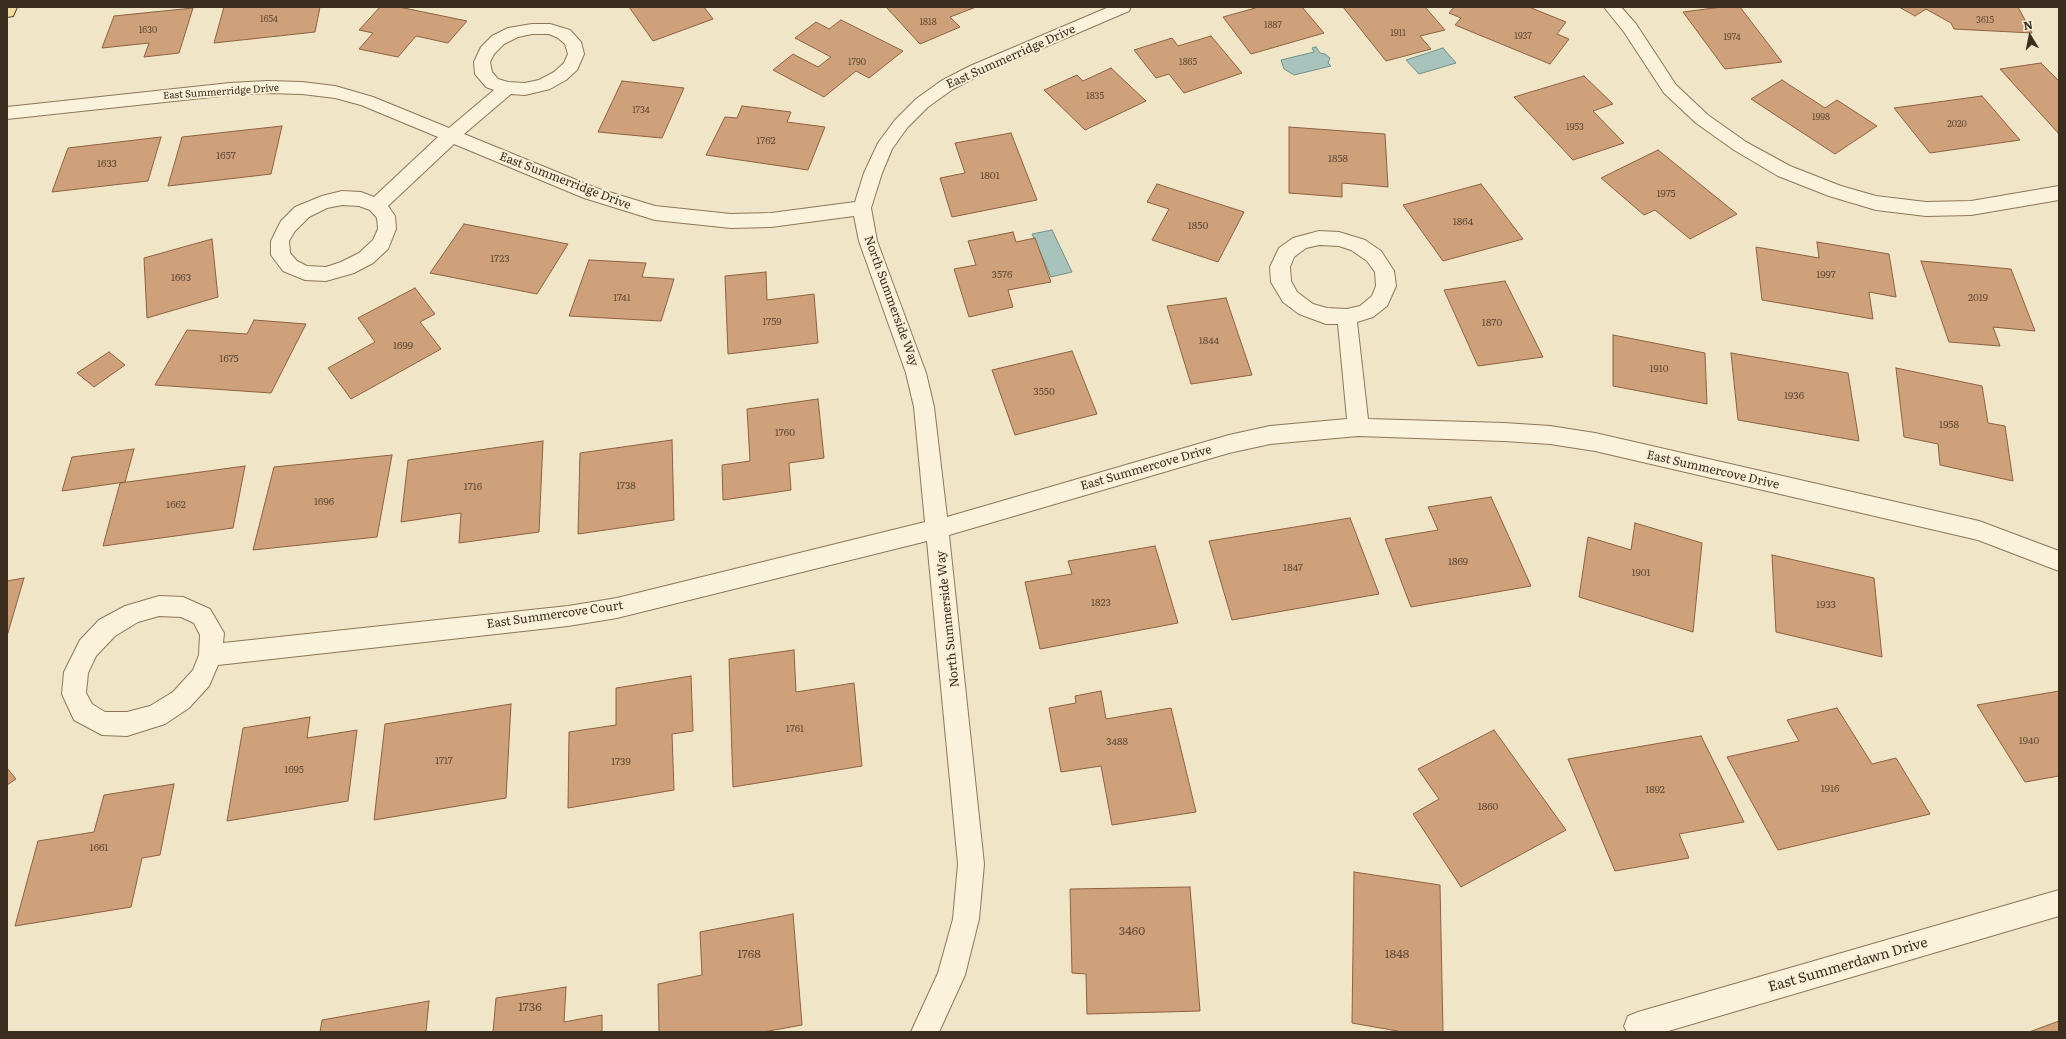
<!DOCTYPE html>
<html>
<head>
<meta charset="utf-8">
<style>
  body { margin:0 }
  #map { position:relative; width:2066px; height:1039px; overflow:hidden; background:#f0e5c7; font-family:Literata,serif }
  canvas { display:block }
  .frame { position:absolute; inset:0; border:8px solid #3c2e1f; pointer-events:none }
  .north { position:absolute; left:2010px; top:16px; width:40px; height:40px; -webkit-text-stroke:3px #f7efd6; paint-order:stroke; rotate:350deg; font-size:11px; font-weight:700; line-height:16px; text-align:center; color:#3c2e1f }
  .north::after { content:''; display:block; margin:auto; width:14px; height:18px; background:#3c2e1f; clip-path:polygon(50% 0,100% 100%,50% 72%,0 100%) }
</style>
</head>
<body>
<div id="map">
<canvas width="2066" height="1039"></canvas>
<div class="frame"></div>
<div class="north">N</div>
</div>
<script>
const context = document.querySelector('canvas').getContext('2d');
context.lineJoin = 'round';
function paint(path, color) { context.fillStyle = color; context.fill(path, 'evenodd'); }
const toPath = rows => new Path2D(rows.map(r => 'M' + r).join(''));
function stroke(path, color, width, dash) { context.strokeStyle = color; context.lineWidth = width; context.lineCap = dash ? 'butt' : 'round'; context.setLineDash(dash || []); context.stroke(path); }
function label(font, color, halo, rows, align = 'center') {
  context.font = font + ' Literata,serif'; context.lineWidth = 4; context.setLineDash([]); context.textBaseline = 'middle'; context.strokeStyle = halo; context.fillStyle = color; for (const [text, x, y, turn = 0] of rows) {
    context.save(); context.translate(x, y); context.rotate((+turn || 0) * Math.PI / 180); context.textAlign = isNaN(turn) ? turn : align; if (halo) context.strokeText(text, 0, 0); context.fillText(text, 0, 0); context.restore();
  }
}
const water = toPath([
  [1316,47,1320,53,1325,54,1330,58,1328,63,1331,66,1294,75,1284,69,1281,60,1314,52,1312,48,1316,47],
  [1443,48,1456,63,1419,74,1406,60,1443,48],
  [1052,230,1072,272,1051,277,1032,234,1052,230]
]);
const building = toPath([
  [224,7,320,7,315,32,214,43,224,7],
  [380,7,399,7,467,21,448,43,416,36,398,57,359,49,373,33,359,30,380,7],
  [629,7,704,7,713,19,653,41,629,7],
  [886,7,976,7,950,17,960,27,920,44,886,7],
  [1259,7,1302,7,1324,33,1251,54,1223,17,1259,7],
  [1343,7,1425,7,1445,30,1420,36,1431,49,1386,61,1343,7],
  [1454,7,1529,7,1566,22,1557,34,1569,39,1550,64,1455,25,1461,18,1449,13,1454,7],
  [1722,7,1740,7,1782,62,1725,69,1683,12,1722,7],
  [1899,7,2018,7,2032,33,1954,29,1951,23,1926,9,1915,16,1899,7],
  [193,8,179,53,144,57,149,43,102,48,114,16,193,8],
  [841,20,903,51,869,78,856,71,824,97,773,70,793,54,818,67,831,57,795,38,816,22,829,29,841,20],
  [1211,36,1242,73,1184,93,1169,74,1156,78,1134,50,1172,38,1178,46,1211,36],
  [2041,63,2059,81,2059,134,2000,69,2041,63],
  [1111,68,1146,101,1085,130,1044,90,1077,75,1083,81,1111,68],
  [1584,76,1613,104,1593,111,1624,143,1573,160,1514,97,1584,76],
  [1782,80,1825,108,1837,100,1877,126,1835,154,1751,99,1782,80],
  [622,81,684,88,662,138,598,132,622,81],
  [1982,96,2020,140,1930,153,1894,108,1982,96],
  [742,106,791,112,787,122,825,127,808,170,706,155,725,117,737,118,742,106],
  [282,126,271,174,168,186,182,137,282,126],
  [1289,127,1385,134,1388,187,1342,183,1342,197,1289,193,1289,127],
  [1011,133,1037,200,952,217,940,178,965,173,955,143,1011,133],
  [161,137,148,181,52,192,68,148,161,137],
  [1658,150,1737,214,1690,239,1655,210,1644,215,1601,178,1658,150],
  [1157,184,1244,212,1218,262,1152,240,1169,209,1147,202,1157,184],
  [1481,184,1523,239,1443,261,1403,205,1481,184],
  [464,224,568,244,537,294,430,273,464,224],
  [1013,232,1016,242,1035,238,1051,282,1008,290,1013,307,969,317,954,269,976,265,968,241,1013,232],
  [212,239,218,297,147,318,144,258,212,239],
  [1817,242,1889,254,1896,297,1869,292,1873,319,1762,300,1756,247,1819,258,1817,242],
  [589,260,646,263,642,277,674,279,661,321,569,316,589,260],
  [1921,261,2011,269,2035,331,1993,327,2000,346,1949,342,1921,261],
  [766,272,767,300,814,294,818,343,728,354,725,276,766,272],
  [1505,281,1543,357,1478,366,1444,290,1505,281],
  [415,288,435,314,420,322,441,349,351,399,328,368,375,342,358,318,415,288],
  [1226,298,1252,375,1191,384,1167,306,1226,298],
  [254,320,306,324,271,393,155,385,187,330,247,334,254,320],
  [1613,335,1705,353,1707,404,1613,386,1613,335],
  [1072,351,1097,414,1015,435,992,370,1072,351],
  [109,352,125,365,94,387,77,373,109,352],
  [1731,353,1848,373,1859,441,1738,420,1731,353],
  [1896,368,1982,386,1988,423,2005,426,2013,481,1940,465,1938,444,1904,437,1896,368],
  [818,399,824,458,789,463,791,490,723,500,722,465,750,461,747,409,818,399],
  [672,440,674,520,578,534,580,453,672,440],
  [543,441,539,532,459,543,461,513,401,522,408,460,543,441],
  [134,449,125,482,62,491,72,457,134,449],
  [392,455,377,537,253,550,274,467,392,455],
  [245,466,233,528,103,546,120,483,245,466],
  [1491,497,1531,586,1411,607,1385,539,1438,530,1428,507,1491,497],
  [1350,518,1379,594,1232,620,1209,541,1350,518],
  [1635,523,1702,543,1693,632,1579,597,1588,537,1631,550,1635,523],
  [1155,546,1178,623,1040,649,1025,582,1072,574,1068,561,1155,546],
  [1772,555,1874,578,1882,657,1776,632,1772,555],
  [24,578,7,636,7,581,24,578],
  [794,650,796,692,854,683,862,766,733,787,729,659,794,650],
  [691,676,693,731,672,734,674,790,568,808,569,732,616,725,616,688,691,676],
  [1101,691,1106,719,1171,708,1196,812,1112,825,1101,766,1061,772,1049,708,1076,703,1075,696,1101,691],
  [2059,691,2059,776,2025,782,1977,705,2059,691],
  [511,704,506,798,374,820,385,724,511,704],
  [1837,708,1872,764,1896,758,1930,814,1778,850,1727,757,1799,741,1787,720,1837,708],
  [310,717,307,738,357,730,348,801,227,821,243,728,310,717],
  [1494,730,1566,830,1461,887,1413,814,1439,799,1418,769,1494,730],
  [1701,736,1744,822,1679,834,1689,858,1615,871,1568,759,1701,736],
  [7,768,16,779,7,785,7,768],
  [174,784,160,855,142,858,131,907,15,926,38,841,94,832,104,795,174,784],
  [1354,872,1440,885,1443,1032,1403,1032,1352,1023,1354,872],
  [1190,887,1200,1011,1087,1014,1086,974,1072,973,1070,889,1190,887],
  [793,914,802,1025,763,1032,659,1032,658,984,702,975,700,932,793,914],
  [566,987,564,1022,602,1015,602,1032,493,1032,496,998,566,987],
  [429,1001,426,1032,320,1032,322,1020,429,1001],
  [2059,1021,2059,1032,2029,1032,2059,1021]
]);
const minor = toPath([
  [1109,7,1131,7,1129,11,982,74,953,89,928,107,907,128,892,149,882,173,871,208,877,241,926,373,934,407,947,517,1229,435,1270,426,1347,419,1338,324,1326,324,1299,314,1283,302,1271,282,1270,267,1279,248,1293,238,1319,231,1339,232,1365,240,1381,251,1394,271,1396,286,1387,306,1373,317,1357,322,1368,419,1504,423,1550,426,1595,433,1979,521,2059,551,2059,571,1978,540,1595,451,1550,444,1504,441,1358,436,1270,444,1229,453,949,535,984,864,979,919,965,975,939,1032,911,1032,938,973,953,919,958,864,927,541,617,618,568,626,218,665,209,686,189,708,165,724,127,736,102,735,74,720,62,694,64,672,80,640,99,620,125,606,159,596,183,597,210,609,224,633,223,643,568,606,617,598,925,522,914,407,906,373,859,241,854,216,771,227,731,228,655,220,584,198,454,144,388,206,395,216,396,229,388,249,373,263,354,273,326,281,305,280,283,271,271,255,271,241,281,221,295,207,322,196,342,191,361,192,374,197,438,137,361,105,335,98,302,94,267,93,230,95,7,119,7,107,230,83,267,81,302,82,335,86,373,97,449,128,494,90,486,87,475,74,474,62,481,47,492,36,508,28,532,24,550,24,570,30,581,42,584,54,577,70,566,80,550,89,525,95,511,94,464,134,596,188,655,206,731,214,771,213,855,202,864,173,878,143,895,120,916,99,941,81,970,66,1109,7],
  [532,34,549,34,558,38,565,44,568,54,564,63,554,72,539,80,525,83,508,82,498,79,492,72,490,62,494,54,504,44,518,37,532,34],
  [342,205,359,206,370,210,377,218,378,229,373,240,359,253,341,262,326,267,307,266,297,261,290,253,289,241,295,231,309,217,327,208,342,205],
  [1319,245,1339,246,1351,250,1367,261,1375,272,1376,286,1372,296,1360,306,1347,309,1327,308,1313,304,1297,292,1291,281,1290,267,1294,257,1306,248,1319,245],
  [159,616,181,617,194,623,200,635,199,655,193,670,173,692,150,706,127,712,105,712,92,704,86,693,88,673,96,656,115,636,138,622,159,616],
  [1604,7,1621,7,1636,24,1676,85,1708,115,1746,142,1790,166,1841,186,1876,196,1926,202,1971,201,2059,186,2059,200,1971,215,1926,216,1876,210,1829,196,1778,176,1734,150,1696,123,1664,93,1624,32,1604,7],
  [2059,890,2059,916,1665,1032,1627,1032,1624,1026,1628,1016,1638,1012,2059,890]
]);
const major = toPath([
  [7,7,17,7,13,16,7,17,7,7]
]);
const farNumbernames = [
  ["1654",269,19],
  ["3615",1985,20],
  ["1818",928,22],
  ["1887",1273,25],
  ["1630",148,30],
  ["1911",1398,33],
  ["1937",1523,36],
  ["1974",1732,37],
  ["1790",857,62],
  ["1865",1188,62],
  ["1835",1095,96],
  ["1734",641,110],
  ["1998",1821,117],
  ["2020",1957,124],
  ["1953",1575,127]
];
const farStreetnames = [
  ["East Summerridge Drive",221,92,-4]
];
const numberNames = [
  ["1762",766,141],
  ["1657",226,156],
  ["1858",1338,159],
  ["1633",107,164],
  ["1801",990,176],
  ["1975",1666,194],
  ["1864",1463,222],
  ["1850",1198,226],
  ["1723",500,259],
  ["3576",1002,275],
  ["1997",1826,275],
  ["1663",181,278],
  ["1741",622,298],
  ["2019",1978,298],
  ["1759",772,322],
  ["1870",1492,323],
  ["1844",1209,341],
  ["1699",403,346],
  ["1675",229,359],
  ["1910",1659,369],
  ["3550",1044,392],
  ["1936",1794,396],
  ["1958",1949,425],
  ["1760",785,433],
  ["1738",626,486],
  ["1716",473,487],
  ["1696",324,502],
  ["1662",176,505],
  ["1869",1458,562],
  ["1847",1293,568],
  ["1901",1641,573],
  ["1823",1101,603],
  ["1933",1826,605],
  ["1761",795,729],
  ["1940",2029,741],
  ["3488",1117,742],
  ["1717",444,761],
  ["1739",621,762],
  ["1695",294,770],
  ["1916",1830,789],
  ["1892",1655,790],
  ["1860",1488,807],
  ["1661",99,848]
];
const streetNames = [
  ["East Summerridge Drive",1011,57,-24],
  ["East Summerridge Drive",565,181,21],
  ["North Summerside Way",891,301,70],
  ["East Summercove Drive",1146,468,-16],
  ["East Summercove Drive",1713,470,13],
  ["East Summercove Court",555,615,-8],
  ["North Summerside Way",948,619,-96]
];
const nearNumbernames = [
  ["3460",1132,931],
  ["1768",749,954],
  ["1848",1397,954],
  ["1736",530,1007]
];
const nearStreetnames = [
  ["East Summerdawn Drive",1848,965,-16]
];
paint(water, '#a8c3bc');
stroke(water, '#6e928b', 1);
paint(building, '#cfa17b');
stroke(building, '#8c6140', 1);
stroke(minor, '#8c775b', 2);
stroke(major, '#5a452f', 2);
paint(minor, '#faf2da');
paint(major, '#f3db9e');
label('9px', '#614b36', null, farNumbernames);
label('10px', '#3c2e1f', '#f7efd6', farStreetnames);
label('10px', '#614b36', null, numberNames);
label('12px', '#3c2e1f', '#f7efd6', streetNames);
label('12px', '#614b36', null, nearNumbernames);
label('14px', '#3c2e1f', '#f7efd6', nearStreetnames);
</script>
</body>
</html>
